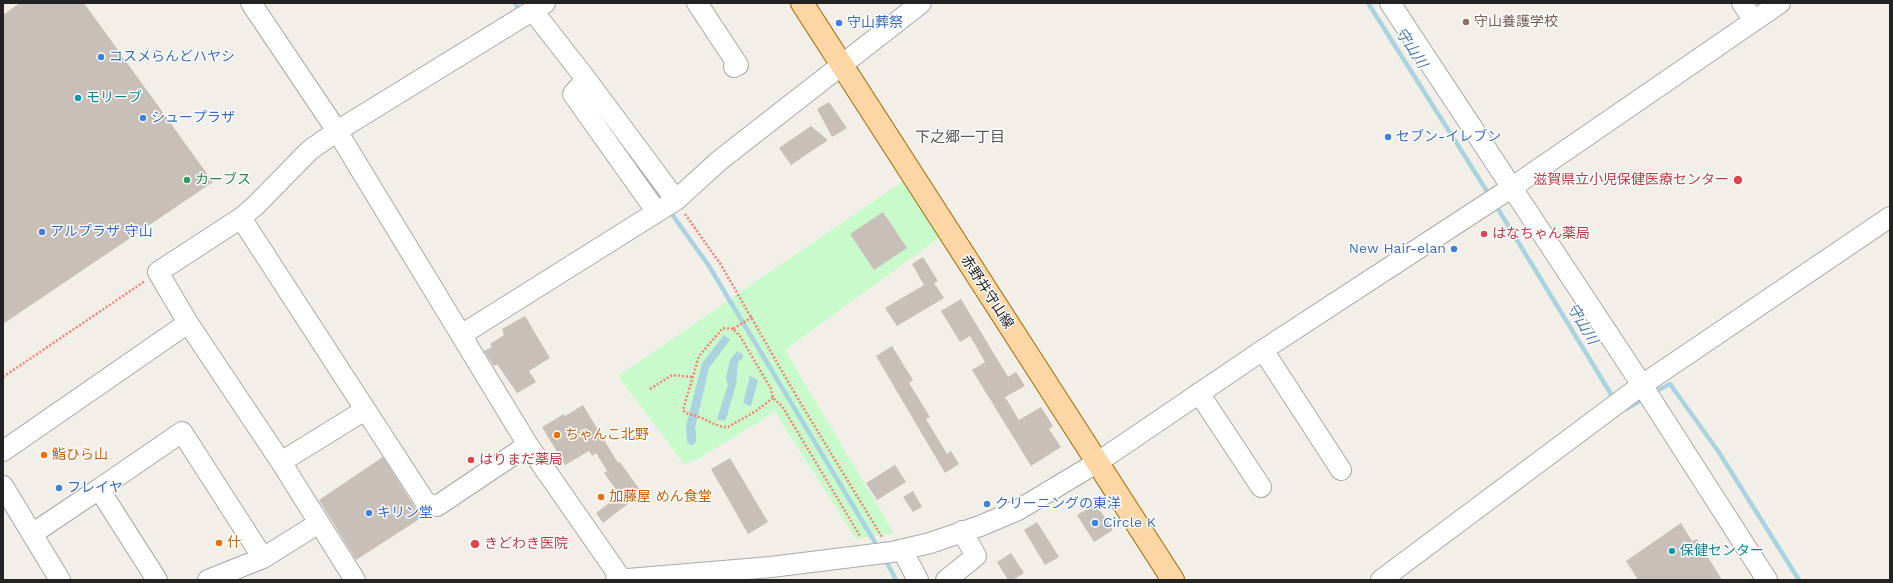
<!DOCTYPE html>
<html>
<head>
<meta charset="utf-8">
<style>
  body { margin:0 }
  #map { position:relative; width:1893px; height:583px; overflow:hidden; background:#f2efe9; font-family:"Work Sans",sans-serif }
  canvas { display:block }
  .frame { position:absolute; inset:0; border:4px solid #222; pointer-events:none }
</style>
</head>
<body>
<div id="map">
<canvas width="1893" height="583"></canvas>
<div class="frame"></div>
</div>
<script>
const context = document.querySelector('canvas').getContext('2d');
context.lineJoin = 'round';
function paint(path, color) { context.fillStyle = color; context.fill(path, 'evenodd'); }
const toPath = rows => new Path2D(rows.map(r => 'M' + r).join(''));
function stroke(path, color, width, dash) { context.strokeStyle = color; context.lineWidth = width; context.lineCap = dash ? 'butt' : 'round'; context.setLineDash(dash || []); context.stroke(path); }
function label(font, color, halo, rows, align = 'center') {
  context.font = font + ' "Work Sans","Noto Sans JP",sans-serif'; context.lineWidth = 3; context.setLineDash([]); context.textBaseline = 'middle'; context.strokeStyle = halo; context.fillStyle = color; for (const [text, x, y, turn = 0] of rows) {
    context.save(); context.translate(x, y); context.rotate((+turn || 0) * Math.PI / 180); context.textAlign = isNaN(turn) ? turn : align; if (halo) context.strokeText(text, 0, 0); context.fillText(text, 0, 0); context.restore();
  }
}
const park = toPath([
  [903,181,940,237,785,350,894,533,856,539,775,412,698,459,684,464,618,376]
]);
const water = toPath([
  [724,335,730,340,709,368,695,428,696,431,696,442,693,445,690,445,687,442,686,426,702,363],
  [737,351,743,355,743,358,738,362,736,385,726,419,723,421,717,419,728,385,726,378,730,360],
  [750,376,758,380,751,406,743,403]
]);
const stream = toPath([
  [515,3,521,12],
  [1368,3,1490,196],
  [635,161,664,203],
  [1495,204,1614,399],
  [669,210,709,266,879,549],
  [1653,393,1670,384,1718,451,1799,580],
  [1626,409,1645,398],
  [885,559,896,580]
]);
const building = toPath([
  [20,3,84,3,213,182,3,324,3,15],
  [829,102,847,128,832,137,817,109],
  [811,126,828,140,791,165,779,148],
  [883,212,907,248,874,270,850,234],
  [923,257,938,281,934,283,944,298,897,326,885,308,924,285,912,264],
  [961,299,1008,377,1016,372,1025,386,1005,397,1019,420,1041,407,1053,426,1049,429,1061,447,1031,466,972,370,985,362,970,336,960,342,941,311],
  [525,316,550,358,529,371,536,382,517,393,497,364,494,366,484,351,492,347,490,344,504,335,502,329],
  [892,346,913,380,909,383,930,417,926,419,947,454,951,451,959,464,945,473,876,356],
  [583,405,618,463,620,462,642,493,603,523,596,513,620,495,604,473,607,471,596,453,592,456,589,451,565,465,542,427,564,414,565,416],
  [383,457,416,509,424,516,356,560,319,500],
  [730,458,768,522,748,534,711,469],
  [895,465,906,482,877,500,866,483],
  [913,491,922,507,913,512,903,497],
  [1096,504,1113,530,1094,542,1077,515],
  [1037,522,1059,557,1045,565,1024,530],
  [1681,523,1692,541,1697,539,1722,580,1638,580,1626,561],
  [1011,553,1024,573,1013,580,1008,580,997,562]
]);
const path = toPath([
  [685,214,721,265,798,399,882,537],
  [752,317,733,329,740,336,771,389,773,398,782,406,860,536],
  [733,329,723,328,699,356,683,410,686,413,702,418,714,424,723,427,728,427,756,411,773,398],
  [3,377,145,281],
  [650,389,672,375,692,377]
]);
const minor = toPath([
  [251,3,337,131,528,445,622,580],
  [697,3,738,65,734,67],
  [1390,3,1642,385,1767,580],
  [1742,3,1754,21],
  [533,11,586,79,573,94,656,211],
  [586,79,676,200],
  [241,218,255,206,310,150,337,131,545,3],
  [461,335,676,200,720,160,921,3],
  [1263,350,1341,470],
  [1199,393,1261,487],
  [3,451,188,323],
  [281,462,365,410],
  [3,486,60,580],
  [32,534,99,489],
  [902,550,918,580],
  [157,580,99,489,182,432,263,558],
  [208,580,263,558,319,523],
  [355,580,281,462,188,323,158,272,241,218,426,503,437,506,528,445],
  [616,580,771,567,892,552,930,543,980,526,1018,510,1098,462,1263,350,1511,188,1780,3],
  [946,580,976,556,962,531],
  [1381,580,1642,385,1890,217]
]);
const major = toPath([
  [802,3,1173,580]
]);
const markers = [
  [1466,22,4,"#8d6e63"],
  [839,23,4,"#3f7fe0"],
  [101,57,4,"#3f7fe0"],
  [78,98,4,"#0f9aa8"],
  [143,118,4,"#3f7fe0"],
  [1388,137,4,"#3f7fe0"],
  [187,180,4,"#2e9e5b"],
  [1738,180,5,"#e0444e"],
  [42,232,4,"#3f7fe0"],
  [1484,234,4,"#e0444e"],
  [1454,249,4,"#3f7fe0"],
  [557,435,4,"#e8710a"],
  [44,455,4,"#e8710a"],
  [471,460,4,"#e0444e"],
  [59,488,4,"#3f7fe0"],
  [601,497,4,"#e8710a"],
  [987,504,4,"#3f7fe0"],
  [369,513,4,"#3f7fe0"],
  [1095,523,4,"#3f7fe0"],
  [219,543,4,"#e8710a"],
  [475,544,5,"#e0444e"],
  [1672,551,4,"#0f9aa8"]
];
const educationNames = [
  ["守山養護学校",1474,22]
];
const shopNames = [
  ["守山葬祭",847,23],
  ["コスメらんどハヤシ",109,57],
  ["シュープラザ",151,118],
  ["セブン-イレブン",1396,137],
  ["アルプラザ 守山",50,232],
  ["New Hair-elan",1446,249,"right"],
  ["フレイヤ",67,488],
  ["クリーニングの東洋",995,504],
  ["キリン堂",377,513],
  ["Circle K",1103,523]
];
const cultureNames = [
  ["モリーブ",86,98],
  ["保健センター",1680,551]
];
const leisureNames = [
  ["カーブス",195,180]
];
const healthNames = [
  ["滋賀県立小児保健医療センター",1729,180,"right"],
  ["はなちゃん薬局",1492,234],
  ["はりまだ薬局",479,460],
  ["きどわき医院",484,544]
];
const streetNames = [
  ["赤野井守山線",987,292,57]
];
const foodNames = [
  ["ちゃんこ北野",565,435],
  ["鮨ひら山",52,455],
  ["加藤屋 めん食堂",609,497],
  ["什",227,543]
];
const waterNames = [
  ["守山川",1411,48,57],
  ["守山川",1582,324,59]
];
const neighbourhoodNames = [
  ["下之郷一丁目",960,138]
];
paint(park, '#c8facc');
paint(water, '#aad3df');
stroke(stream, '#aad3df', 4.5);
paint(building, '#c7bfb8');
stroke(minor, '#a9a9a9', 22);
stroke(major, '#a06b00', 24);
stroke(path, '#fa8072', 2.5, [2, 2]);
stroke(minor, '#fff', 20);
stroke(major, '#fcd6a4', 22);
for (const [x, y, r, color] of markers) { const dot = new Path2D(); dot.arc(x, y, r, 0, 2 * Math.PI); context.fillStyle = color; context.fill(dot); stroke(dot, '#fff', 1.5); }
label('14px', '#785e54', '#fff', educationNames, 'left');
label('14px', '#366cbe', '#fff', shopNames, 'left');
label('14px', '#0d838f', '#fff', cultureNames, 'left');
label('14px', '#27864d', '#fff', leisureNames, 'left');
label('14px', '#be3a42', '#fff', healthNames, 'left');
label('14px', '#222', '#fff', streetNames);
label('14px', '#c56008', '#fff', foodNames, 'left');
label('italic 15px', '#4a7aab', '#fff', waterNames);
label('15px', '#555', '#fff', neighbourhoodNames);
</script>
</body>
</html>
